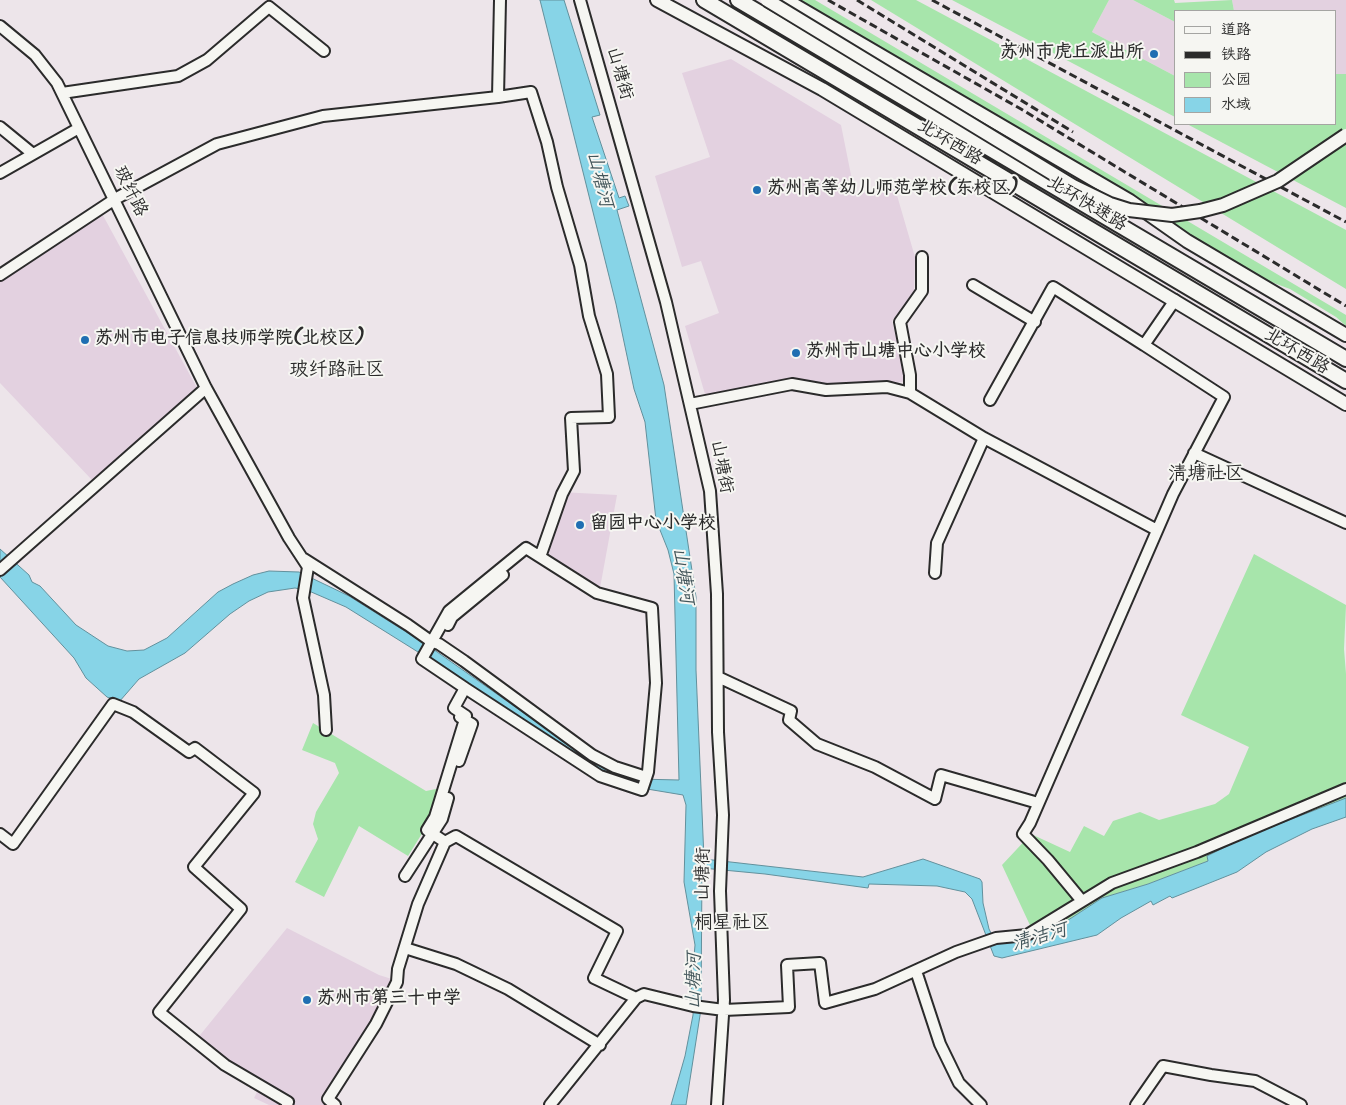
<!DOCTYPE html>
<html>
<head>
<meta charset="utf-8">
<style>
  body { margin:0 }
  #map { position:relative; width:1346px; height:1105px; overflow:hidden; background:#ede5ea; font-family:Kalam,"LXGW WenKai TC",sans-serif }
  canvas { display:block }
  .legend { position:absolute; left:1174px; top:10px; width:162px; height:115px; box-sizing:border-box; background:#f6f6f2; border:1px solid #a5a5a2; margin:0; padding:6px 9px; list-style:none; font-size:15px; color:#2b2b2b }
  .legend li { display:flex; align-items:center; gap:10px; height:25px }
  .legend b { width:25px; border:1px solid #a5a5a2 }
</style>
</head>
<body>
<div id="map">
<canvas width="1346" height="1105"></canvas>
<ul class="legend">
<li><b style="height:6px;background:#f6f6f2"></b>道路</li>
<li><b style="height:6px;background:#2b2b2b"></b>铁路</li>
<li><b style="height:14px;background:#a7e5ab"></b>公园</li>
<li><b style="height:14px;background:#87d4e7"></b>水域</li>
</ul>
</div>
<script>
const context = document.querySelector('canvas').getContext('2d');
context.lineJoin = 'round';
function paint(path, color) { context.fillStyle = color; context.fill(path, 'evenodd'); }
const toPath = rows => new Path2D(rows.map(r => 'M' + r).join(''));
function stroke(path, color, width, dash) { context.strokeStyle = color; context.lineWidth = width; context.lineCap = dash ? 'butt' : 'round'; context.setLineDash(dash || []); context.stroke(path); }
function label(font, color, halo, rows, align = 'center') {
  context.font = font + ' Kalam,"LXGW WenKai TC",sans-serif'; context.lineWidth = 4; context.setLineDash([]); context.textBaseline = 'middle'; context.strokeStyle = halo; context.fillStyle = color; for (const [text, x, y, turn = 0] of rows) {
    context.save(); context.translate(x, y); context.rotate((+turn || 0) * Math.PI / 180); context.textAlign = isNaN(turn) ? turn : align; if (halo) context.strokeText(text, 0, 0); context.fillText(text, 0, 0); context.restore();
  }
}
const built = toPath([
  [1109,0,1133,0,1175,22,1175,76,1092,32],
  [1232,0,1346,0,1346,74,1335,74,1335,11,1234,11],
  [731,59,841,125,855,195,894,185,915,257,914,294,892,321,906,381,858,391,793,392,790,383,707,401,685,326,719,313,701,261,682,267,655,176,710,157,682,73],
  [100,210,197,388,92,480,0,383,0,273],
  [560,492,617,495,600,588,539,555],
  [287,928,379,975,395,980,375,1020,324,1102,329,1105,269,1105,254,1098,257,1092,192,1045]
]);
const green = toPath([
  [797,0,815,0,1346,315,1346,326,1336,317,1290,289,1255,276,1134,198],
  [871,0,916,0,1346,230,1346,289],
  [952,0,1109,0,1092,32,1175,76,1175,117],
  [1133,0,1174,0,1175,3,1232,0,1234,11,1175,11,1175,22],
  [1335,74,1346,74,1346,208,1187,124,1335,124],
  [1254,554,1346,605,1344,649,1346,674,1346,798,1243,838,1207,856,1208,861,1148,884,1102,898,1056,928,1035,936,1002,865,1031,834,1070,852,1084,826,1104,836,1113,821,1140,812,1159,820,1215,804,1229,794,1249,747,1181,715],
  [313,723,426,791,441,788,433,816,408,856,359,826,324,897,295,882,318,839,313,824,316,812,339,773,335,763,302,750]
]);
const water = toPath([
  [540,0,564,0,600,115,592,117,619,198,625,196,629,206,617,210,664,385,696,597,696,670,704,859,863,877,923,859,980,879,982,882,983,903,989,929,992,935,1005,942,1035,936,1056,928,1102,898,1148,884,1208,861,1207,856,1243,838,1346,798,1346,817,1312,829,1266,852,1237,872,1172,898,1170,896,1153,905,1151,901,1121,918,1097,935,1002,958,994,956,972,899,965,892,937,886,869,884,868,888,765,874,702,868,701,1009,686,1105,671,1105,685,1056,693,1015,694,997,691,992,695,945,684,882,686,805,683,795,635,787,610,778,426,657,346,607,309,591,295,588,268,592,249,601,230,614,185,653,139,679,119,702,107,697,86,678,74,658,0,577,0,549,29,575,32,582,40,586,76,625,108,646,127,651,144,650,167,638,218,592,233,584,253,575,269,571,299,572,349,596,430,647,608,772,637,779,679,780,674,574,668,550,656,520,645,422,634,389,616,304,540,0]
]);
const minor = toPath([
  [500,0,498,97,531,92,547,142,557,187,580,265,589,316,607,374,609,417,571,418,574,471,562,494,540,557],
  [580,0,666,302,710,491,717,594,718,732,723,815,720,891,724,1000,717,1105],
  [0,26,35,55,57,83,206,388,289,538,308,567,303,598,324,695,326,730],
  [62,93,178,76,207,60,269,7,324,51],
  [0,127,33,154],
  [0,173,79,128],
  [0,275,115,199,217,144,323,116,498,97],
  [973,285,1035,322],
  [910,393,910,375,900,322,922,291,922,257],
  [990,400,1053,287,1144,345],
  [690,404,792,384,826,390,887,387,910,393,984,438,1157,530],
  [1194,453,1346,523],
  [304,559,408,625,432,642,439,644,464,661,592,755,615,767,646,777],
  [0,570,206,388],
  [935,573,937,543,984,438],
  [448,625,452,617,503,575],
  [718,677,791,711,789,720,817,744,875,767,935,799,941,775,1038,803],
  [459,761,472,724,460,717],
  [0,834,13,844,113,704,133,712,189,752,195,748,254,793,194,867,241,909,159,1012,225,1065,288,1102,287,1105],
  [445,842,456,836,617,931,594,978,636,998],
  [405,876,442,819,448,798],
  [1082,901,1048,860,1023,834,1030,823,1173,494,1224,397,1144,345,1175,300],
  [405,948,456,964,508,989,600,1045],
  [916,971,940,1044,959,1083,981,1105],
  [335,1105,328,1099,376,1024,397,982,398,969,418,904,445,842,427,830,435,817,466,716,454,708,465,688,422,659,449,611,526,548,597,593,652,608,656,683,648,772,642,790,600,776,465,688],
  [550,1105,636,998,644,994,693,1006,724,1010,789,1007,787,965,820,963,825,1003,875,989,956,952,996,938,1027,935,1112,883,1197,852,1346,789],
  [1136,1105,1163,1066,1211,1075,1255,1081,1301,1105]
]);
const major = toPath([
  [657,0,822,89,1346,404],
  [786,0,1130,201,1187,241,1346,335]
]);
const highway = toPath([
  [704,0,1346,381],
  [738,0,1346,359]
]);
const rail = toPath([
  [828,0,1021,109,1346,306],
  [857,0,1073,132],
  [932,0,1346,222]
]);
const majorBridge = toPath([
  [767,0,1073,186,1110,204,1129,210,1172,215,1200,211,1223,205,1278,181,1346,135]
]);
const markers = [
  [1154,54,5,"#1f6fb2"],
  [757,190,5,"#1f6fb2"],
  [85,340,5,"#1f6fb2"],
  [796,353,5,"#1f6fb2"],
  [580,525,5,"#1f6fb2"],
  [307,1000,5,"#1f6fb2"]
];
const poiNames = [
  ["苏州市虎丘派出所",1144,54,"right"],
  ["苏州高等幼儿师范学校(东校区)",767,190],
  ["苏州市电子信息技师学院(北校区)",95,340],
  ["苏州市山塘中心小学校",806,353],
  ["留园中心小学校",590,525],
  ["苏州市第三十中学",317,1000]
];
const streetNames = [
  ["山塘街",618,74,74],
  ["北环西路",949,144,31],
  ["玻纤路",129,192,64],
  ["北环快速路",1086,205,31],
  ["北环西路",1296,353,31],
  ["山塘街",720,467,79],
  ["山塘街",705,874,-89]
];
const waterNames = [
  ["山塘河",598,180,76],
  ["山塘河",681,576,82],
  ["清洁河",1040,939,-16],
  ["山塘河",696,981,-89]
];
const neighbourhoodNames = [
  ["玻纤路社区",337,372],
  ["清塘社区",1206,476],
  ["桐星社区",732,925]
];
paint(built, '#e3d1e0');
paint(green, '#a7e5ab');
paint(water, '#87d4e7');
stroke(water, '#62909c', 1);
stroke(minor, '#2b2b2b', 14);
stroke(major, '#2b2b2b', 16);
stroke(highway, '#2b2b2b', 18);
stroke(minor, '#f6f6f2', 10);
stroke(major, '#f6f6f2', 12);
stroke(highway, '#f6f6f2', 14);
stroke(rail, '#2b2b2b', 3, [8, 4]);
stroke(majorBridge, '#2b2b2b', 16, []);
stroke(majorBridge, '#f6f6f2', 12);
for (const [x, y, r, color] of markers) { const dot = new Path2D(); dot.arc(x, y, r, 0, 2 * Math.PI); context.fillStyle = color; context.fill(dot); stroke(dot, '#f6f6f2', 2); }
label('bold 18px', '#2b2b2b', '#f6f6f2', poiNames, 'left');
label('18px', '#2b2b2b', '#f6f6f2', streetNames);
label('italic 19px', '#42555a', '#f6f6f2', waterNames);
label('19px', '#2b2b2b', '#f6f6f2', neighbourhoodNames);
</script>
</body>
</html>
